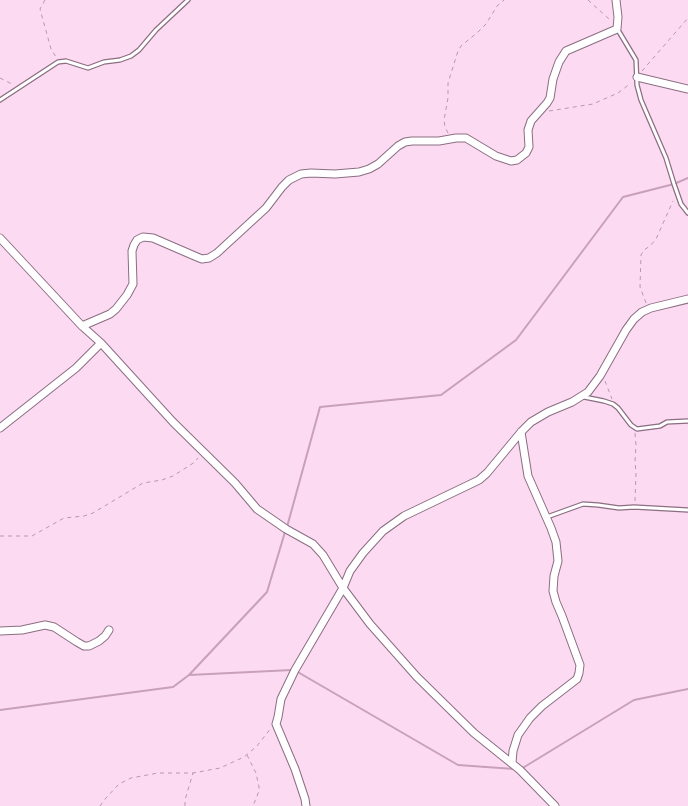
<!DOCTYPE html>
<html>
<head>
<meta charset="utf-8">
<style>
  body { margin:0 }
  canvas { display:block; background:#fcdaf1 }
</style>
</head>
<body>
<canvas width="688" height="806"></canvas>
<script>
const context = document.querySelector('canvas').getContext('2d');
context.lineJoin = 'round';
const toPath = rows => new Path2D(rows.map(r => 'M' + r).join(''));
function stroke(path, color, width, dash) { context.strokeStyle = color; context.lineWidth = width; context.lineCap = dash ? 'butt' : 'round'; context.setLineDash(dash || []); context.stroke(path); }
const stream = toPath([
  [287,527,320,407,441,395,516,340,623,197,674,184,688,178],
  [296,671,458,765,514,769],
  [189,675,292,670],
  [0,710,173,687,189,675,267,592,285,532],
  [521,769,634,700,688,689]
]);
const path = toPath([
  [45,0,40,9,51,49,56,57],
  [588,0,609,19],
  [642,71,688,18],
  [0,78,14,85],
  [549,111,593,104,618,93,631,83],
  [448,133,445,127,444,120,448,98,448,83,458,51,461,46,478,32,486,24,497,6,504,0],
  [646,303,640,287,641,255,644,250,650,246,656,239,673,201],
  [605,381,612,399],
  [635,501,636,473,635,462,636,445,635,433],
  [0,536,32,536,64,518,84,516,93,513,143,483,162,480,173,476,195,462,198,458],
  [247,755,256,773,259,787,259,791,253,806],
  [100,806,105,799,119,784,131,778,158,773,193,773,220,768,244,757,257,746,271,728],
  [185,806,185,800,193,773]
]);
const service = toPath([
  [618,30,636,60,637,85,641,100,666,158,674,184,681,204,688,213],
  [0,100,58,62,66,61,88,68,104,62,120,60,131,56,139,50,156,30,188,0],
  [584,397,604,401,613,404,618,408,631,425,637,429,660,426,667,422,688,421],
  [547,517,583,504,598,505,619,508,634,507,688,510]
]);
const minor = toPath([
  [637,77,688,89],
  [0,238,82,326,101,343,173,422,235,483,257,509,286,529,313,544,323,555,343,588,370,624,417,677,474,733,520,770,555,806],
  [82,326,110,314,116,309,127,295,133,284,132,251,134,245,137,240,143,237,153,238,197,257,202,259,209,258,217,253,266,208,282,187,289,180,301,174,311,173,335,174,359,172,369,169,378,164,398,146,405,142,412,141,439,141,456,138,466,138,496,156,511,161,517,160,526,153,529,147,528,130,531,121,547,103,550,98,553,79,559,62,566,51,617,29,618,17,616,0],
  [0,428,76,368,101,343],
  [0,631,22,630,45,625,54,627,77,642,84,646,89,646,99,641,105,636,109,630],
  [512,763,513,751,518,735,530,718,542,706,577,679,579,673,580,665,562,616,556,602,553,591,554,576,558,561,556,542,551,528,528,476,521,432],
  [306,806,305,799,295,769,276,724,278,717,281,699,295,670,343,588,350,571,363,553,383,531,404,516,479,480,487,473,521,432,531,422,548,412,572,402,588,392,600,376,626,330,634,319,642,312,651,308,688,299]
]);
stroke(stream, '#c8a0bb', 2);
stroke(service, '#8b6e82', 5.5);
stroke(minor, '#8b6e82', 9);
stroke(path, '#b49aac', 1, [4, 4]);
stroke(service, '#fff', 3);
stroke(minor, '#fff', 7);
</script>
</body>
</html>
